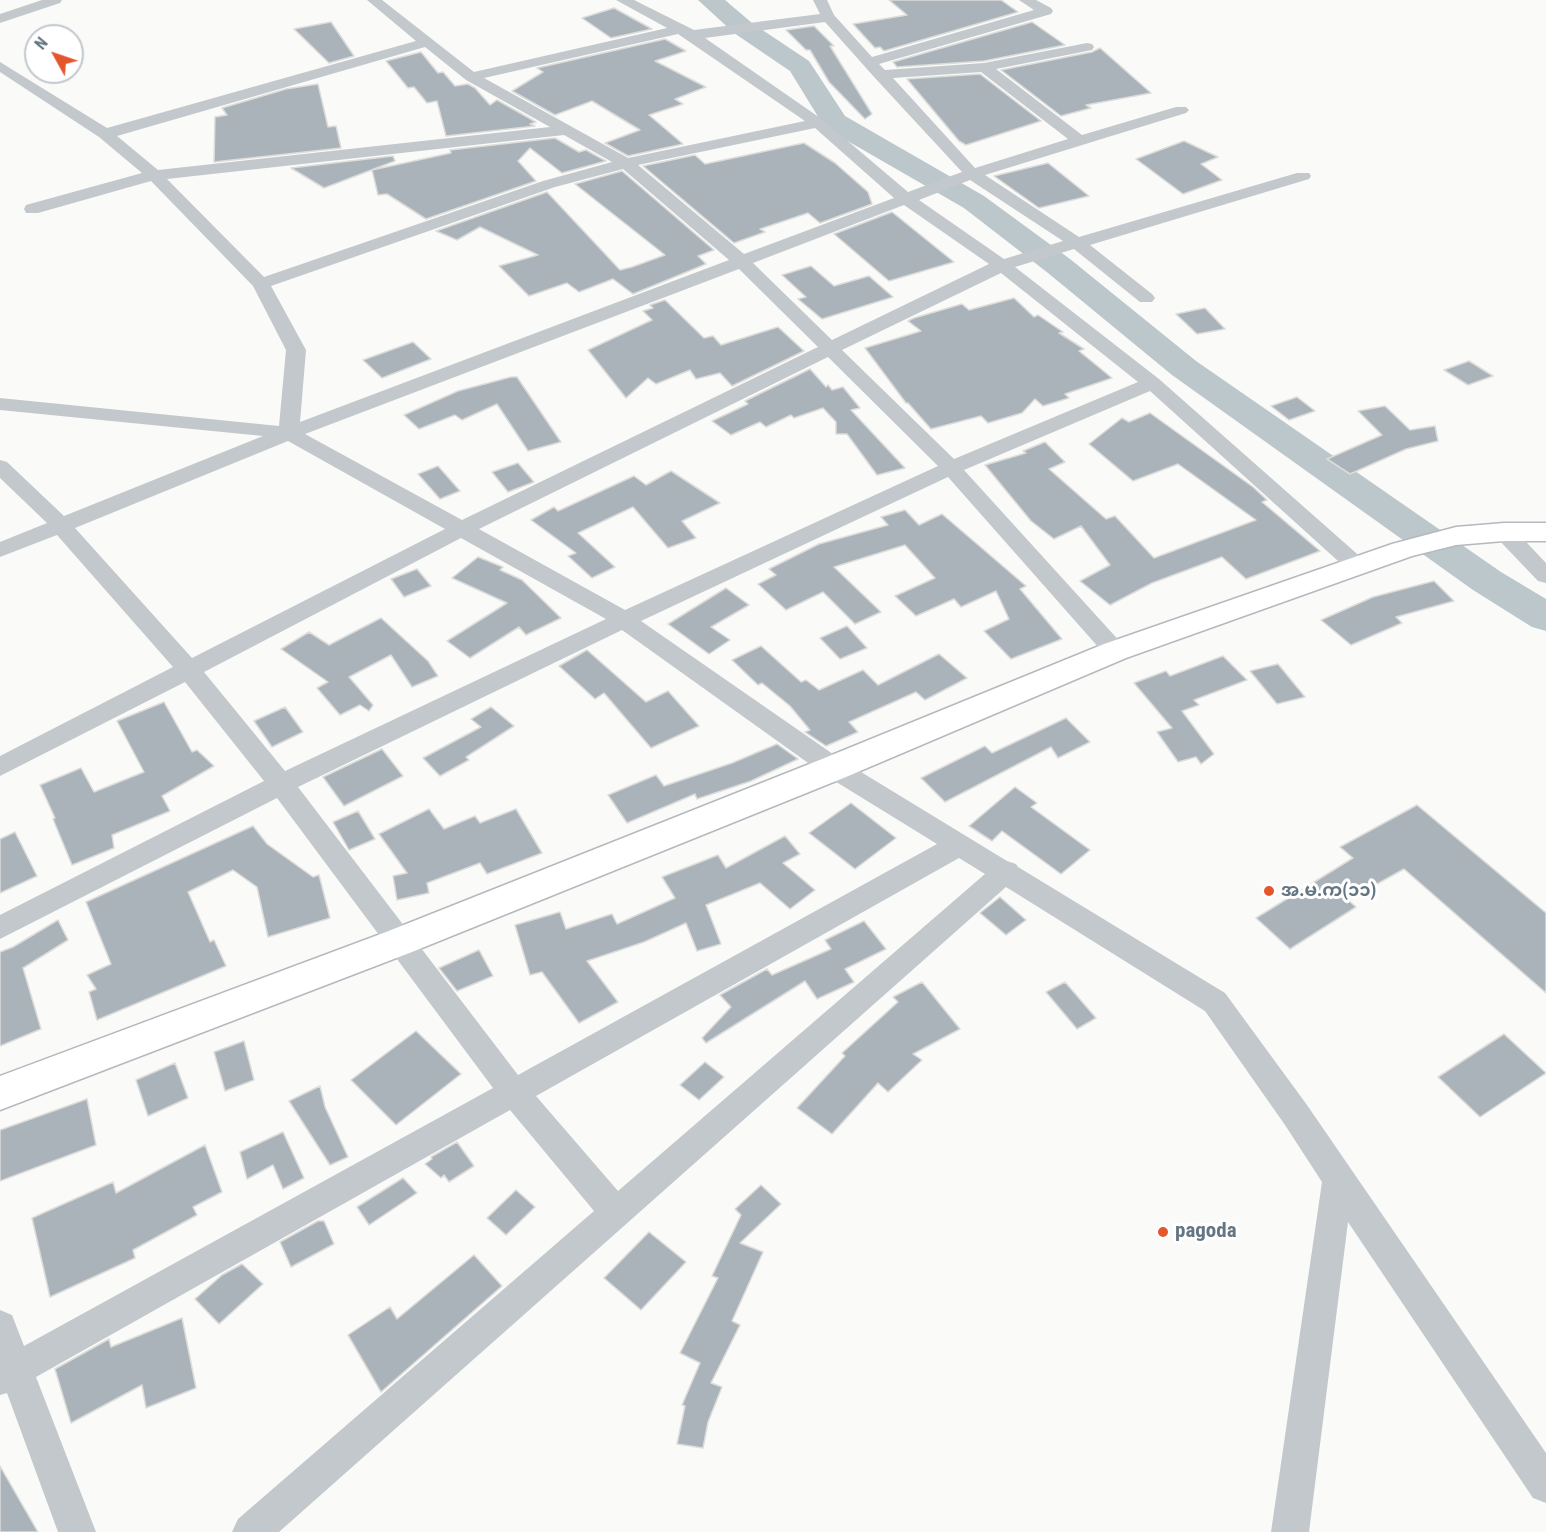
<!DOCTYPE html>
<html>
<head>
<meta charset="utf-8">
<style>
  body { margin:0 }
  #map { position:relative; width:1546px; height:1532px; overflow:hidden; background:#fafaf8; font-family:"Roboto Condensed",sans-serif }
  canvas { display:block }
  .north { position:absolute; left:24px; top:24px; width:60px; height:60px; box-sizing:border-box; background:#fff; border:2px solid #c1c8cd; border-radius:50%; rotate:310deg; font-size:16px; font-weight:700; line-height:24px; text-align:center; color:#657683 }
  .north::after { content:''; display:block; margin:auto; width:21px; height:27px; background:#e4572e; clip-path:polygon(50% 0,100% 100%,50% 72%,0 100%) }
</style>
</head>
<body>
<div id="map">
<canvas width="1546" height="1532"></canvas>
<div class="north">N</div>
</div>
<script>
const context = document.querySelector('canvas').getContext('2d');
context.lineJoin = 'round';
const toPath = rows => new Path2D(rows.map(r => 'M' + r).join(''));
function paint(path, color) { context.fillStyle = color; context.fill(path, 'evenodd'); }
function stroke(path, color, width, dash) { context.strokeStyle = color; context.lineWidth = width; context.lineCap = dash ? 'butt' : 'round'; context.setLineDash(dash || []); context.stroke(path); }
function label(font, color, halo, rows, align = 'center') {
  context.font = font + ' "Roboto Condensed","Noto Sans Myanmar",sans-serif'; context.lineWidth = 6; context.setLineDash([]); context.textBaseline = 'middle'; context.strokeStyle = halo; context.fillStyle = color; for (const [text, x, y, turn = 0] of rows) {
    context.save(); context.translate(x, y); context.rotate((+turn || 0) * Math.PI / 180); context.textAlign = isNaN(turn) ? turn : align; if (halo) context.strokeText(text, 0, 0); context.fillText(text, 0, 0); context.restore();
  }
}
const river = toPath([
  [698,0,725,0,752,23,809,61,845,116,984,196,1070,259,1196,361,1501,572,1546,599,1546,631,1532,627,1473,590,1172,375,1048,273,964,208,825,128,790,71,734,33,698,0]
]);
const building = toPath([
  [889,0,1001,0,1018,12,884,51,880,47,875,48,853,24,907,15,889,0],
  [614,8,652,29,611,38,582,18,614,8],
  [331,22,354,56,329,63,294,29,331,22],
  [1032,22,1065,45,984,61,897,67,893,62,1032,22],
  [814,26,834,46,830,46,872,114,865,119,829,82,810,50,806,50,786,30,814,26],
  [665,39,686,51,655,61,706,87,675,99,683,104,649,115,683,144,628,156,605,143,640,130,592,101,555,115,512,91,543,72,537,68,665,39],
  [1100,48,1151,93,1086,105,1091,108,1061,116,1001,70,1092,52,1100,48],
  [421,52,438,73,443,72,455,86,468,84,475,88,490,105,497,100,536,122,530,124,535,126,446,136,437,101,427,103,414,87,408,88,386,61,421,52],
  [980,74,1041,121,966,145,959,141,907,79,980,74],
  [318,84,328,127,336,126,341,148,214,162,215,117,227,115,222,108,286,89,318,84],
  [555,138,579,152,586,150,606,161,562,173,530,148,518,161,536,181,426,219,387,194,378,195,372,170,451,153,450,150,555,138],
  [1184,141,1218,157,1201,164,1222,180,1183,194,1136,159,1184,141],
  [804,143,835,163,868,192,872,204,820,223,808,213,760,229,765,232,734,243,643,166,695,155,705,164,804,143],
  [393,156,395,161,324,188,291,168,393,156],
  [1048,163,1089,196,1039,208,994,176,1048,163],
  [622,171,714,250,698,256,706,264,633,294,613,279,579,292,567,283,529,296,499,266,538,255,480,227,457,240,436,231,547,192,620,270,632,267,665,255,575,184,622,171],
  [892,212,954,262,889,281,834,234,892,212],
  [811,266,834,286,869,276,893,297,822,319,798,299,806,297,782,275,811,266],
  [1014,298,1034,317,1038,315,1063,332,1059,333,1084,349,1079,351,1112,378,1065,394,1069,398,1043,406,1035,399,1022,413,988,423,981,416,931,429,908,403,906,403,865,348,921,331,908,321,914,318,962,304,969,310,1014,298],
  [665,300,704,338,713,336,721,345,778,327,804,351,732,386,720,373,696,379,690,370,656,384,648,378,626,398,588,350,652,320,643,311,653,308,650,305,665,300],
  [1205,308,1225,329,1197,334,1176,314,1205,308],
  [413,342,431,359,382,378,363,360,413,342],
  [1469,361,1493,376,1468,385,1444,370,1469,361],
  [810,369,826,387,828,385,832,390,843,387,860,408,851,410,905,468,877,475,847,434,836,434,836,422,823,408,794,418,791,415,766,427,760,422,731,435,712,421,748,404,745,401,810,369],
  [511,377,517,377,561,442,528,451,497,404,462,420,455,415,419,429,404,415,458,391,511,377],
  [1297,397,1315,411,1289,420,1271,406,1297,397],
  [1385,406,1410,430,1435,426,1438,441,1406,449,1350,474,1327,459,1382,435,1358,411,1385,406],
  [1150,413,1253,487,1267,500,1262,502,1320,551,1246,579,1222,557,1152,583,1110,605,1080,581,1110,565,1081,526,1054,539,1031,521,985,465,1026,453,1023,451,1045,442,1065,462,1049,469,1106,519,1115,516,1154,558,1256,520,1178,464,1133,481,1089,444,1122,418,1129,422,1150,413],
  [518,463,534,482,508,492,492,472,518,463],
  [438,466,460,491,440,499,418,474,438,466],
  [671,471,720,503,682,521,696,538,668,548,633,507,578,533,615,567,592,578,568,556,576,553,531,520,554,507,558,511,634,476,646,485,671,471],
  [905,510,919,525,942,514,1026,586,1020,589,1062,639,1011,659,984,631,1009,619,996,591,961,607,954,599,916,616,895,596,935,578,905,545,834,567,881,612,855,624,823,592,786,610,758,584,776,575,769,569,819,544,888,525,881,517,905,510],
  [478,557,503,567,500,570,522,580,561,618,526,635,519,627,470,658,447,641,507,603,452,578,478,557],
  [417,569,431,586,404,597,391,579,417,569],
  [1434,581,1454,601,1396,617,1402,623,1351,645,1321,620,1373,597,1434,581],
  [726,588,749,605,711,627,730,640,709,654,668,624,726,588],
  [381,618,428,661,438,676,412,687,391,655,349,677,373,705,369,711,360,705,340,715,317,688,328,682,281,649,309,632,329,645,381,618],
  [847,626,867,648,840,659,820,638,847,626],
  [761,646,801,682,806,680,819,690,863,670,878,685,939,654,967,678,925,700,916,692,849,722,858,732,826,746,805,732,810,730,790,706,762,683,758,685,732,660,761,646],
  [587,650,646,702,668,691,699,726,651,748,604,693,595,699,559,666,587,650],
  [1223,656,1247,680,1194,700,1199,705,1182,711,1214,754,1201,764,1196,757,1178,762,1157,732,1172,728,1134,683,1166,671,1170,676,1223,656],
  [1278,664,1305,697,1277,704,1250,671,1278,664],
  [164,702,192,752,197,750,214,766,162,796,170,811,112,835,114,848,72,865,53,819,55,818,40,785,81,768,94,792,144,772,117,721,164,702],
  [285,707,303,732,272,747,254,721,285,707],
  [491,707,514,726,466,757,469,760,440,776,423,758,481,727,471,719,491,707],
  [1066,718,1090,742,1058,758,1051,747,945,802,921,778,985,746,992,753,1066,718],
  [777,744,798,759,751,781,697,799,695,794,627,823,608,795,656,775,664,786,732,763,777,744],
  [382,749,403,776,344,806,323,777,382,749],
  [1015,787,1037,803,1031,807,1090,850,1061,874,1002,831,992,841,969,826,1015,787],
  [851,803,896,838,855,869,809,833,851,803],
  [1417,805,1546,913,1546,993,1404,869,1348,900,1356,907,1290,949,1256,918,1353,858,1340,847,1417,805],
  [429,809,444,829,475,816,480,823,516,809,542,853,487,874,480,863,427,883,429,893,397,900,393,876,407,873,379,834,429,809],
  [358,811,375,839,349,850,333,822,358,811],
  [253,826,267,844,313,877,319,875,330,918,268,937,257,887,233,870,188,892,210,942,214,940,226,966,97,1020,89,992,96,989,87,975,111,964,86,902,253,826],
  [15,832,37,876,0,893,0,839,15,832],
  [785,836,800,854,783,863,815,890,790,909,760,883,706,905,721,944,697,951,686,923,644,942,587,961,618,1002,579,1023,542,972,530,975,515,925,560,912,566,929,612,914,617,924,675,898,662,877,718,855,726,868,785,836],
  [1000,897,1026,920,1006,935,980,913,1000,897],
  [58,920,68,940,23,968,41,1029,0,1046,0,952,13,947,58,920],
  [864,921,886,949,845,969,854,982,817,999,805,981,706,1043,702,1038,731,1007,720,995,767,969,772,975,831,949,825,940,864,921],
  [479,950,493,976,457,991,439,968,479,950],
  [922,982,960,1029,913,1054,922,1060,888,1092,878,1083,832,1134,797,1108,845,1056,842,1053,898,1002,893,997,922,982],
  [1065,982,1096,1018,1077,1029,1046,992,1065,982],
  [416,1031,461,1074,396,1125,351,1080,416,1031],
  [1504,1034,1546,1073,1480,1117,1438,1077,1504,1034],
  [244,1041,254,1080,225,1091,214,1052,244,1041],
  [705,1062,724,1077,699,1100,680,1085,705,1062],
  [175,1063,188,1098,148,1116,136,1080,175,1063],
  [320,1086,325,1107,348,1157,330,1165,289,1101,320,1086],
  [87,1099,96,1145,0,1181,0,1130,87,1099],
  [283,1132,304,1178,283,1189,273,1165,247,1179,240,1152,283,1132],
  [457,1142,474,1166,449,1182,444,1175,441,1178,425,1164,432,1159,431,1157,457,1142],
  [205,1145,222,1192,193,1207,197,1215,133,1250,135,1258,50,1297,32,1218,113,1182,116,1193,205,1145],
  [403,1178,417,1193,369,1225,357,1207,403,1178],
  [761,1185,781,1204,740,1243,763,1252,732,1321,740,1325,711,1383,722,1387,708,1422,703,1448,677,1444,685,1406,682,1405,700,1363,680,1353,718,1278,712,1276,741,1215,735,1209,761,1185],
  [516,1190,535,1207,506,1235,487,1218,516,1190],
  [318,1221,324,1221,334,1244,291,1267,280,1242,318,1221],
  [649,1232,686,1262,641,1310,604,1278,649,1232],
  [474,1255,502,1286,381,1392,348,1335,390,1307,397,1319,474,1255],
  [242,1264,263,1284,219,1324,195,1299,222,1275,242,1264],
  [182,1318,196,1388,146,1408,142,1385,71,1423,55,1369,109,1339,111,1347,182,1318],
  [0,1466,38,1532,0,1532,0,1466]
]);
const street = toPath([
  [42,0,62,0,60,3,0,23,0,14,42,0],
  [367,0,382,0,474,72,667,28,616,0,634,0,694,30,820,14,813,0,827,0,834,15,872,57,1034,10,1019,0,1036,0,1051,8,1053,11,1051,14,879,64,885,70,984,63,1087,43,1092,44,1094,47,1092,50,996,69,1082,135,1176,107,1186,107,1189,110,1186,113,985,175,1079,237,1297,173,1309,173,1311,176,1309,179,1090,245,1152,294,1155,298,1152,302,1140,302,1074,249,1015,267,1159,379,1364,560,1367,565,1364,570,1356,572,1348,570,1150,391,964,470,1123,645,1127,651,1123,657,1115,659,1107,657,948,477,641,621,843,761,1007,861,1016,864,1018,867,1225,993,1307,1105,1546,1453,1546,1503,1533,1498,1348,1222,1309,1532,1271,1532,1322,1182,1285,1125,1205,1011,1006,887,279,1532,232,1532,238,1519,594,1211,510,1110,36,1377,96,1532,58,1532,7,1393,0,1395,0,1310,12,1315,24,1346,493,1088,277,798,0,939,0,915,264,781,185,682,0,776,0,756,173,667,57,535,0,557,0,542,47,523,0,478,0,460,7,462,64,516,263,436,0,410,0,398,279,426,286,350,253,286,151,181,38,213,26,213,24,209,26,205,142,173,99,137,0,72,0,62,107,128,416,41,367,0],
  [825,22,875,78,962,172,908,192,823,120,705,38,825,22],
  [678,34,805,121,628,158,484,78,678,34],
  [425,47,466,80,550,127,158,170,117,136,425,47],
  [981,72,1068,139,975,168,893,78,981,72],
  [815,128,894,198,744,254,638,165,815,128],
  [564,135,612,162,543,181,264,277,167,179,564,135],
  [623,169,729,260,300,422,306,350,271,286,555,187,623,169],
  [970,180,1063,241,1004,259,919,200,970,180],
  [904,205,989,264,832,340,753,263,904,205],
  [739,269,818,347,462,520,305,434,739,269],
  [1001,273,1138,382,954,459,842,350,1001,273],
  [828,357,938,466,625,610,479,529,828,357],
  [288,441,445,529,192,658,75,528,288,441],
  [461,538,606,619,285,771,204,672,461,538],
  [622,630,825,775,937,844,518,1075,298,787,622,630],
  [959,858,985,874,618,1191,536,1096,959,858],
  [1504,525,1512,527,1546,563,1546,583,1538,581,1496,537,1493,532,1496,527,1504,525]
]);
const highway = toPath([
  [1504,523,1546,523,1546,541,1504,541,1456,545,1412,556,1126,658,846,777,412,952,0,1110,0,1076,386,932,822,759,1104,644,1392,544,1456,527,1504,523]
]);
const markers = [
  [1269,891,6,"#e4572e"],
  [1163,1232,6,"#e4572e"]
];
const poiNames = [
  ["အ.မ.က(၁၁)",1281,891]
];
const nearPoinames = [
  ["pagoda",1175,1232]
];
paint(river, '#bbc7cb');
paint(building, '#aab3b9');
stroke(building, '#dcdcda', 1.5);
stroke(highway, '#b4b9bd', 3);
paint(street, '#c3c8cc');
paint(highway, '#fff');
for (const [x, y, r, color] of markers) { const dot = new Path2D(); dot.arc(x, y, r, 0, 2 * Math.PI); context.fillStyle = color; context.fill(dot); stroke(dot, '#fff', 2); }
label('bold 18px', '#657683', '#fff', poiNames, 'left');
label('bold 21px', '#657683', '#fff', nearPoinames, 'left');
</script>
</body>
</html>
